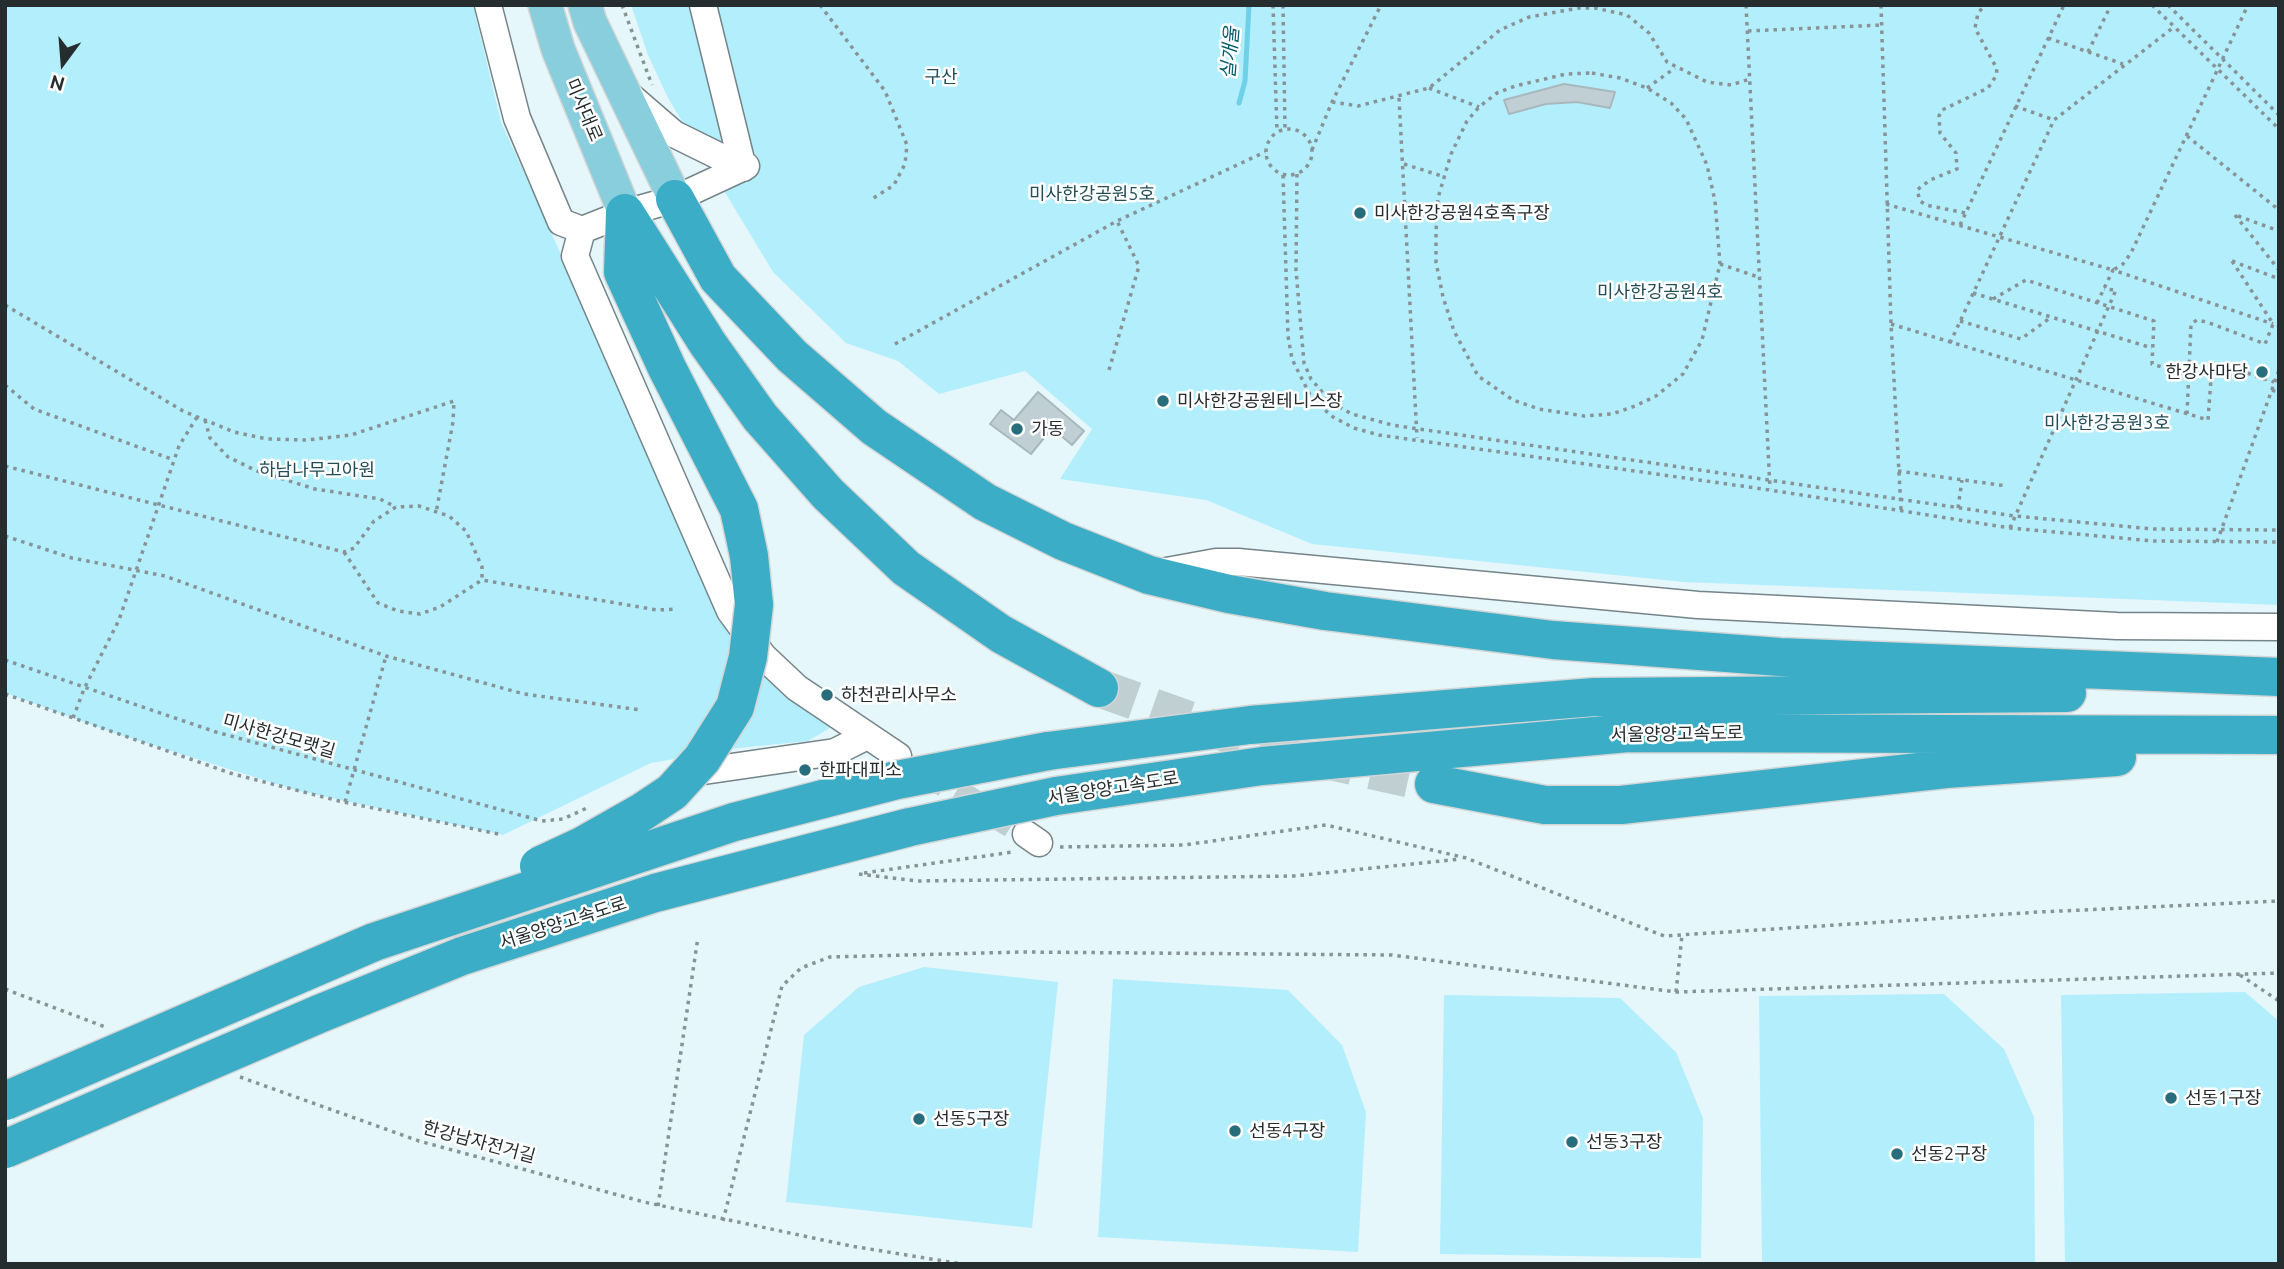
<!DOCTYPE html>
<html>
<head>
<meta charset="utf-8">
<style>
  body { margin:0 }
  #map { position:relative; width:2284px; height:1269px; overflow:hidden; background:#e6f7fb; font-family:Ubuntu,sans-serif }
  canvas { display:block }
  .frame { position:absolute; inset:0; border:7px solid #262d2e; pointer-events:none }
  .north { position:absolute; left:28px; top:28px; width:70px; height:70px; -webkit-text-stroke:5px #fff; paint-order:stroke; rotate:196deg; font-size:19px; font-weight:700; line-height:28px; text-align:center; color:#262d2e }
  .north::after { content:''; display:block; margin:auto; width:24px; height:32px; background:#262d2e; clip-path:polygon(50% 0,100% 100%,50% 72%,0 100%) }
</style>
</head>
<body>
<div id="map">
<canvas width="2284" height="1269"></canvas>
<div class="frame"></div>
<div class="north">N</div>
</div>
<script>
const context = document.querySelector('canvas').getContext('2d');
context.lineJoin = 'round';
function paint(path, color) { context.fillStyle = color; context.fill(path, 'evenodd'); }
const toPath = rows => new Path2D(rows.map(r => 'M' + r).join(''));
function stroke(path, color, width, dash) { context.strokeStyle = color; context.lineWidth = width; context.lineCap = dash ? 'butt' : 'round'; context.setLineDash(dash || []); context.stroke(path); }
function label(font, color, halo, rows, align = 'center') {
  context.font = font + ' Ubuntu,"Noto Sans KR",sans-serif'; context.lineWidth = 5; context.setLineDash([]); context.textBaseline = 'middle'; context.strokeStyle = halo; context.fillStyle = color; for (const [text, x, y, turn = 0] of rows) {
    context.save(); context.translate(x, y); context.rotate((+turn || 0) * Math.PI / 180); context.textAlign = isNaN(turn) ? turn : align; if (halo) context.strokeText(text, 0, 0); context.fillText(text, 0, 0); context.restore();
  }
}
const green = toPath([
  [5,5,473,5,501,122,739,647,835,725,808,741,739,748,651,763,503,835,299,791,114,733,5,693],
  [631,5,2279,5,2279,605,1684,582,1312,544,1206,500,1060,479,1092,429,1025,371,939,394,898,361,846,343,773,272,668,98,648,55],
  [924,967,1058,982,1032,1228,786,1202,804,1035,859,987],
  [1113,979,1288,990,1342,1045,1366,1112,1358,1252,1098,1237],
  [2245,992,2279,1021,2279,1263,2065,1264,2061,995],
  [1944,994,2004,1049,2034,1117,2035,1264,1762,1264,1759,996],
  [1444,995,1620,998,1676,1052,1703,1118,1701,1258,1440,1254]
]);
const stream = toPath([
  [1239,103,1245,81,1249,5]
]);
const building = toPath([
  [1564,84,1615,92,1610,108,1577,102,1546,104,1509,114,1504,100,1564,84],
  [1038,392,1084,431,1072,445,1052,428,1031,454,990,424,1001,410,1014,420,1038,392]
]);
const minorTunnel = toPath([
  [923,771,1026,834]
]);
const highwayTunnel = toPath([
  [1099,688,1262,746,1434,784]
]);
const path = toPath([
  [622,5,652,85],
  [820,5,885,91,907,145,905,164,894,185,872,199],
  [1273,5,1277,132],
  [1283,5,1285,129],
  [1746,5,1770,489],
  [1881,5,1891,324,1901,510],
  [2152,5,2279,129],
  [2168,5,2279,115],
  [1748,31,1882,25],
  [2048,38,2123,64],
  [2088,52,2111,5],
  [1592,73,1620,78,1647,88,1671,103,1686,119,1707,165,1715,201,1720,264,1702,340,1683,374,1656,396,1635,406,1612,414,1584,416,1539,409,1513,400,1478,376,1454,331,1443,297,1436,262,1436,231,1438,198,1451,154,1467,121,1479,107,1497,93,1515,86,1566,74,1592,73],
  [1429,88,1479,107],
  [1647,88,1675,68],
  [1399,98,1417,438],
  [1332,102,1358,106,1429,88,1500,30,1529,17,1579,8,1595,8,1627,15,1649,33,1667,62,1707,82,1731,85,1750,79],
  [2015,106,2054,120],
  '1266 152a23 23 0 1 1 46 0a23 23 0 1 1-46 0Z',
  [2187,136,2279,210],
  [1312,150,1332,102,1381,5],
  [1404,164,1445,177],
  [1297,174,1296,270,1304,363,1311,379,1324,394,1338,406,1352,414,1392,425,2015,516,2153,529,2279,530],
  [1283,175,1288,336,1292,359,1312,399,1333,417,1354,428,1379,435,1770,490,2010,528,2154,541,2279,542],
  [1886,204,2113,270,2123,264,2131,253,2248,5],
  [1965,213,1926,205,1920,201,1917,190,1930,180,1957,169,1956,153,1940,133,1939,116,1942,110,1988,88,1996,76,1997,69,1975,28,1978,13,1985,5],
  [2235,215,2279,270],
  [2238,216,2279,231],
  [1960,225,2064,5],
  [2232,261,2272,322],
  [2232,261,2279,279],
  [1720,264,1761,278],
  [1973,293,2152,348],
  [1993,299,2026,280,2154,321,2152,364,2188,375],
  [2097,303,2113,270,2273,324],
  [5,305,183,411,234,432,267,439,307,440,351,435,454,401,453,422,436,513],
  [1960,321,2021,339,2050,318],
  [1891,324,2208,420,2211,379,2216,369,2226,366,2274,382],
  [1950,343,2054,120,2174,27],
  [895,344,1117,221,1265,152],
  [1109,370,1139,266,1117,221],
  [5,385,34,409,174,460],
  [2272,390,2279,393],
  [2187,414,2191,324,2197,320,2207,322,2265,344,2273,324,2279,326],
  [205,420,210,438,228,457,257,471,315,489,380,499,396,507],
  [5,466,344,552,354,548,374,521,396,507,419,506,449,516,466,531,482,567,482,580,657,610,677,609],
  [1898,471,2007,486],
  [1958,508,1962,480],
  [2010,528,2116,290,2104,289],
  [5,536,72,558,165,576,386,656,524,694,641,710],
  [2217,542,2279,370],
  [344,552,378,603,398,611,420,614,440,607,482,580],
  [5,660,216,732,542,821,563,819,589,807],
  [5,694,233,774,339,801,503,835],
  [73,718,84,689,119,620,179,446,197,417],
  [345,802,386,656],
  [1060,847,1184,845,1326,825,1466,858,1664,936,2039,912,2279,901],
  [864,873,1013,852],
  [859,874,917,881,1294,876,1461,859],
  [2240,975,2279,1001],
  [5,989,105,1027],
  [1676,992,1682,935],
  [240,1077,419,1141,644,1202,851,1246,962,1264],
  [658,1206,698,937],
  [723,1221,782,986,801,968,830,957,1023,952,1392,955,1676,992,2279,973]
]);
const minor = toPath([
  [488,5,517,118,561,222,582,230,625,213,675,199,746,166],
  [703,5,743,168],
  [630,96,674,134,743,168],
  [582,230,575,256,730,611,763,656,797,688,898,756],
  [1161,572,1216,562,1238,562,1698,605,2117,626,2279,627],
  [683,774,835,752,867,736],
  [1026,834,1039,843]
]);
const major = toPath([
  [545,5,558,49,625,213],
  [585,5,590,22,675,199]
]);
const highway = toPath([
  [675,199,718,278,792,356,874,427,985,502,1063,541,1149,575,1229,594,1325,611,1553,640,1780,657,2279,677],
  [625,213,708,344,760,417,828,494,906,568,1001,634,1099,688],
  [625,213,623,272,667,368,739,509,749,556,754,605],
  [1048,751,1250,725,1594,697,2067,693],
  [1434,784,1545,805,1621,805,1946,769,2117,757],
  [1056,796,1262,766,1628,733,2279,735]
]);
const highwayBridge = toPath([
  [539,866,582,846,642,812,672,792,702,759,735,707,748,657,754,605],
  [5,1101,374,942,734,822,897,780,1048,751],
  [5,1149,319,1014,462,956,655,893,910,827,1056,796]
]);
const markers = [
  [1360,213,7,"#286d7c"],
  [2262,372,7,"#286d7c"],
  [1163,401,7,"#286d7c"],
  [1017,429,7,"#286d7c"],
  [827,695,7,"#286d7c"],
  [805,770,7,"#286d7c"],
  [2171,1098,7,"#286d7c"],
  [919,1119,7,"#286d7c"],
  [1235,1131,7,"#286d7c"],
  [1572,1142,7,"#286d7c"],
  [1897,1154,7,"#286d7c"]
];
const parkNames = [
  ["구산",941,77],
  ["미사한강공원5호",1092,194],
  ["미사한강공원4호",1660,292],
  ["미사한강공원3호",2107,423],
  ["하남나무고아원",317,470]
];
const streetNames = [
  ["미사대로",584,110,67],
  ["서울양양고속도로",1677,734,-1],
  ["미사한강모랫길",279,736,16],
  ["서울양양고속도로",1113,788,-9],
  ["서울양양고속도로",563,923,-18],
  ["한강남자전거길",479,1142,15]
];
const poiNames = [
  ["미사한강공원4호족구장",1374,213],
  ["한강사마당",2248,372,"right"],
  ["미사한강공원테니스장",1177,401],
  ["가동",1031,429],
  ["하천관리사무소",841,695],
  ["한파대피소",819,770],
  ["선동1구장",2185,1098],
  ["선동5구장",933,1119],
  ["선동4구장",1249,1131],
  ["선동3구장",1586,1142],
  ["선동2구장",1911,1154]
];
const waterNames = [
  ["실개울",1230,53,-85]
];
paint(green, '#b3eefc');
stroke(stream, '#6ed1e8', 5);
paint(building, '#bfcfd3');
stroke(building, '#a8b8bc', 2);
stroke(minorTunnel, '#c0cfd2', 26, [26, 13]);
stroke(highwayTunnel, '#c0cfd2', 38, [38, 19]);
stroke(minor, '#758488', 29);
stroke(major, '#d4d5d5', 36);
stroke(highway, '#d4d5d5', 41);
stroke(path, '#879396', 3.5, [3.5, 5]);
stroke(minor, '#fff', 26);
stroke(major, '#89cedd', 33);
stroke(highway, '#3badc6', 38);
stroke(highwayBridge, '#d4d5d5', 41, []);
stroke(highwayBridge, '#3badc6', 38);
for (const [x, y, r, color] of markers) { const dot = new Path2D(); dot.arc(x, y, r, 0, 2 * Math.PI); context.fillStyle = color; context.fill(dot); stroke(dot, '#fff', 2.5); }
label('18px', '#224e58', '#fff', parkNames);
label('18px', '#262d2e', '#fff', streetNames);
label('18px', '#262d2e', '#fff', poiNames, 'left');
label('italic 19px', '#025c6c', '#fff', waterNames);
</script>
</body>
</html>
